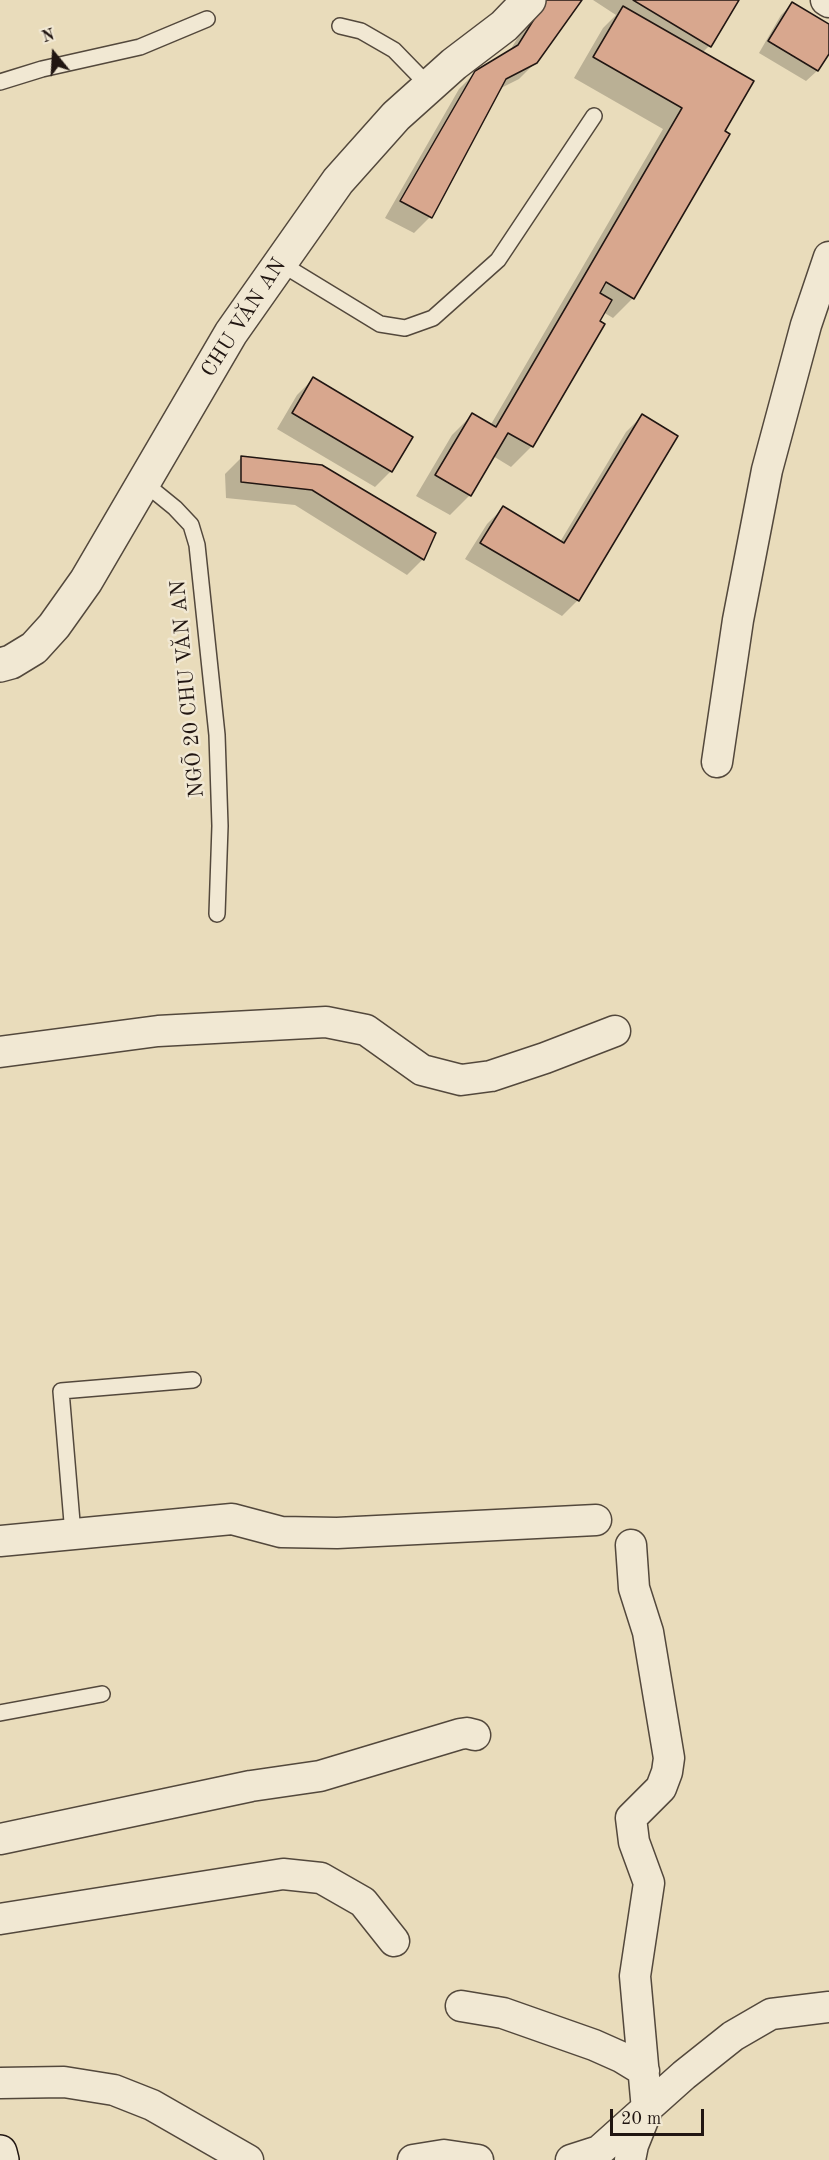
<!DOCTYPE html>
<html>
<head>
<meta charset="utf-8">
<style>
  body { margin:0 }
  #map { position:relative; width:829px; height:2160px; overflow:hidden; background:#e9dcbb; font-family:"Old Standard TT",serif }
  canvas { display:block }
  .north { position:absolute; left:24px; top:24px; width:60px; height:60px; -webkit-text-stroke:4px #f1e8d3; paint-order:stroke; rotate:342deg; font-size:16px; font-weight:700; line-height:24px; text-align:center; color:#211612 }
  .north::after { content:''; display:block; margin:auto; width:21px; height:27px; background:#211612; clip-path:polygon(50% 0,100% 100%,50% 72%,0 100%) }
  .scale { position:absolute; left:610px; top:2109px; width:94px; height:27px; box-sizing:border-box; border:3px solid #211612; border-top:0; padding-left:8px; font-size:18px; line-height:21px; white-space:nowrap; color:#211612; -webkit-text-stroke:4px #f1e8d3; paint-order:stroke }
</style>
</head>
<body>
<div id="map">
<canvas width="829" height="2160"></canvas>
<div class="north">N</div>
<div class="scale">20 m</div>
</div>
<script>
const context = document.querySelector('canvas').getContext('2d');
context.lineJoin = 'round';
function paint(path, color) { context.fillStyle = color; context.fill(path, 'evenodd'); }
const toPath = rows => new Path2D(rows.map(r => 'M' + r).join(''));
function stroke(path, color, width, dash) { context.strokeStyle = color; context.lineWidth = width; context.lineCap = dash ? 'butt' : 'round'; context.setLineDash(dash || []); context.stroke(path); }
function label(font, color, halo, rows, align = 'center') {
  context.font = font + ' "Old Standard TT",serif'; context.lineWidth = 5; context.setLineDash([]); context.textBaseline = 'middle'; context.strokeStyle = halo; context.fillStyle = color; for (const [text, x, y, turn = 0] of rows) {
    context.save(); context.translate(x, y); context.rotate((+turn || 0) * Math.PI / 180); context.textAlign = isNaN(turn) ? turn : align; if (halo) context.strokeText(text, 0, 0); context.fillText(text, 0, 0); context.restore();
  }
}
const shadow = toPath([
  [541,0,580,0,536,62,519,79,499,89,430,217,414,233,385,218,459,89,476,72,509,52],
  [593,0,737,0,709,46,702,53,723,132,633,298,613,318,603,312,597,321,603,324,532,446,511,467,493,456,470,495,450,515,416,496,452,435,472,415,490,426,663,129,574,78,603,28,616,15],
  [792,4,829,26,829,51,817,71,806,81,759,53,781,15],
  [313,379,391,471,375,487,277,429,297,395],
  [642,416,676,436,578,600,562,616,465,559,487,524,503,508,560,542,626,432],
  [241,458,322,466,423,559,407,575,295,505,226,498,225,474]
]);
const building = toPath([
  [546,0,582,0,537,63,506,79,432,218,400,201,475,71,518,45,546,0],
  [633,0,739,0,711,47,633,0],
  [792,2,829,24,829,54,818,71,768,41,792,2],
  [623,6,754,81,725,131,730,134,634,299,606,282,600,293,612,300,600,321,605,324,533,447,508,433,471,496,435,475,472,413,496,427,682,108,593,57,623,6],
  [313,377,413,437,392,472,292,413,313,377],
  [642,414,678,436,579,601,480,543,503,506,564,543,642,414],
  [241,456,322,465,436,533,424,560,312,490,241,482,241,456]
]);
const service = toPath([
  [340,26,361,31,394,50,429,86],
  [0,82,42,69,140,47,207,19],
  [280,263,380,324,405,328,433,318,498,260,594,116],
  [143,482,175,508,191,525,197,545,217,735,220,826,217,914],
  [73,1534,61,1391,193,1380],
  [0,1713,102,1694]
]);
const minor = toPath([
  [826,0,829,2],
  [717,762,738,620,767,470,806,325,829,257],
  [0,1052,158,1031,326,1022,366,1030,422,1070,461,1080,491,1076,545,1058,615,1031],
  [0,1541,232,1519,281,1532,337,1533,596,1520],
  [0,1839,251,1786,320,1776,460,1734,467,1733,475,1735],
  [0,1919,283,1874,321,1878,363,1902,394,1941],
  [461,2006,503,2013,594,2045,621,2057,644,2071],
  [0,2083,64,2082,114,2090,152,2105,248,2160],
  [413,2160,444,2155,478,2160],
  [571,2160,599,2151,684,2075,733,2036,771,2014,829,2007],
  [630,2160,633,2145,647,2110,635,1976,649,1883,634,1842,631,1818,661,1788,667,1772,669,1758,648,1632,634,1588,631,1545]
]);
const tertiary = toPath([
  [0,665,11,662,34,648,54,626,86,581,231,333,338,181,396,116,454,64,504,26,529,0]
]);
const secondary = toPath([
  [0,2152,2,2160]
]);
const streetNames = [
  ["CHU VĂN AN",244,318,-57],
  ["NGÕ 20 CHU VĂN AN",188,689,-95]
];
paint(shadow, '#0003');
paint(building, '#d8a78e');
stroke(building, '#211612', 1.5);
stroke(service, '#53483c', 18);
stroke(minor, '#53483c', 33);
stroke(tertiary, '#53483c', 36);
stroke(secondary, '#211612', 36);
stroke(service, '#f1e8d3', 15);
stroke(minor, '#f1e8d3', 30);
stroke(tertiary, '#f1e8d3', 33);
stroke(secondary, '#f1e8d3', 33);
label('21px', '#211612', '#f1e8d3', streetNames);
</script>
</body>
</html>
